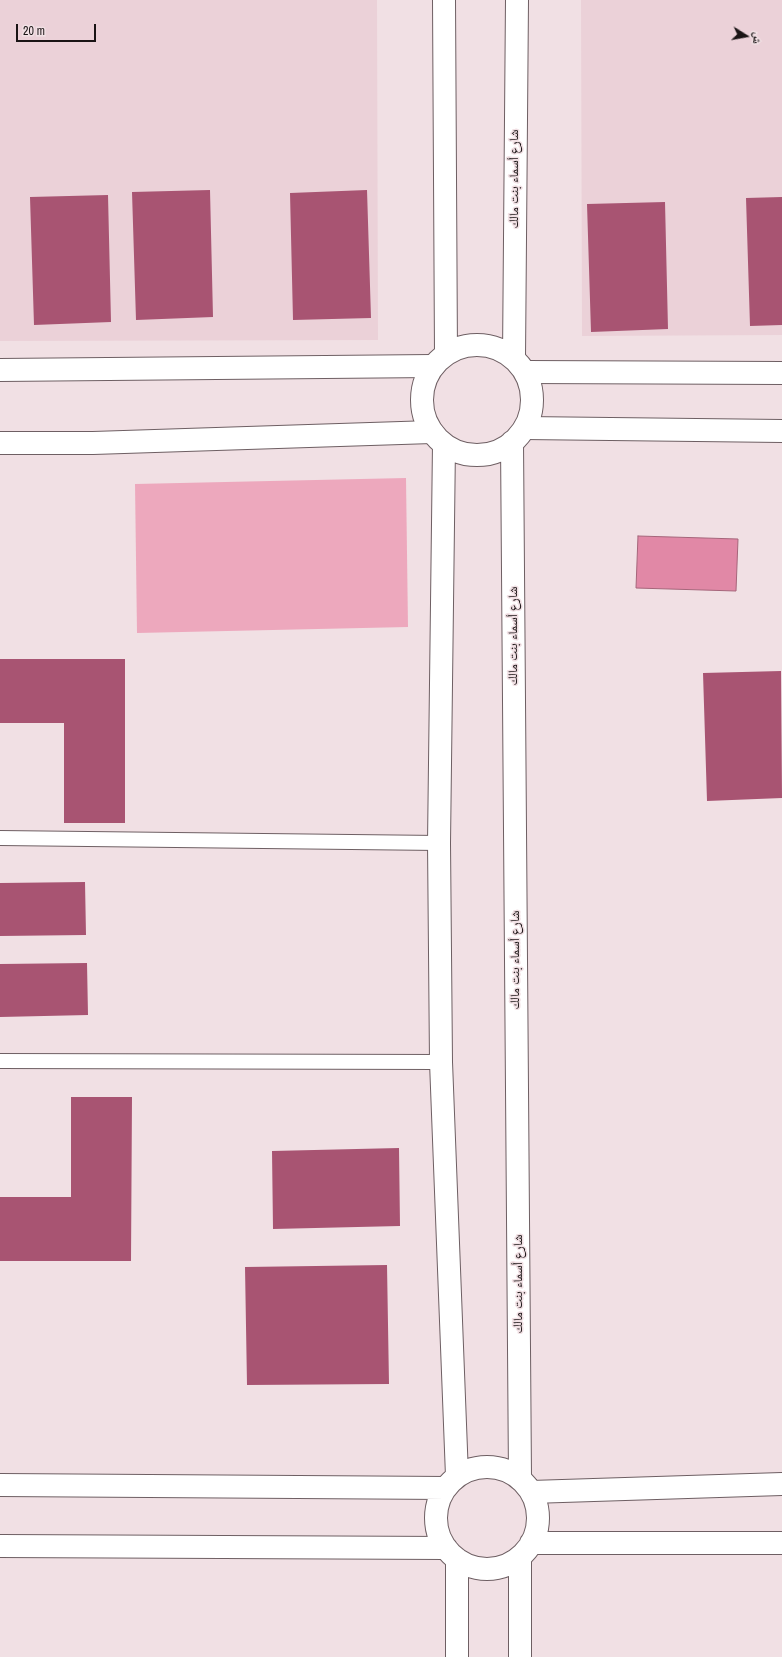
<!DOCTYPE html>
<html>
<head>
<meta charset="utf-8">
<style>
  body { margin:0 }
  #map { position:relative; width:782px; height:1657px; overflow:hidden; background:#f1e0e4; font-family:"Archivo Narrow","Noto Naskh Arabic",sans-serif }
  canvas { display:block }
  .north { position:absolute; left:726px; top:16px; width:40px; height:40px; -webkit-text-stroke:3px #f1e0e4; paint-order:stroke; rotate:101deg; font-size:11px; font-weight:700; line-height:16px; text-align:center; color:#1a1415 }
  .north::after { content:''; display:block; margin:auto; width:14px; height:18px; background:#1a1415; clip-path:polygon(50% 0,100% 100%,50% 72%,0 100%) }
  .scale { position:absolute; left:16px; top:24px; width:80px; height:18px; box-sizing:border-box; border:2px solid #1a1415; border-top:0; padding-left:5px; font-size:12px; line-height:14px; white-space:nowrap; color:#1a1415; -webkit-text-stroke:3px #f1e0e4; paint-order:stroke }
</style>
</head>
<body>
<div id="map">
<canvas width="782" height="1657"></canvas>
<div class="north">ش</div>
<div class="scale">20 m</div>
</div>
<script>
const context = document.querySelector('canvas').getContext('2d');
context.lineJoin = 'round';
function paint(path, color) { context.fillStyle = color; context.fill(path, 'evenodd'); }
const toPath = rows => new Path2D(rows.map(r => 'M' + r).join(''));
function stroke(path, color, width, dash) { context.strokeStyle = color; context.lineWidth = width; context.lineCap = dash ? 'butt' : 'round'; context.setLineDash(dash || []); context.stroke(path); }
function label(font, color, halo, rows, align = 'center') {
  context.font = font + ' "Archivo Narrow","Noto Naskh Arabic",sans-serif'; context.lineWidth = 3; context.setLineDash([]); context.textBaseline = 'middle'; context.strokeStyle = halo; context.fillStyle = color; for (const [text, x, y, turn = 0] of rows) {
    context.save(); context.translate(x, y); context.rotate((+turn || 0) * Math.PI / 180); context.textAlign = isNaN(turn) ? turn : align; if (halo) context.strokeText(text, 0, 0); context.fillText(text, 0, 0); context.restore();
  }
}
const built = toPath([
  [0,0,377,0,378,340,0,341],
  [581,0,782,0,782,335,582,336]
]);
const green = toPath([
  [406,478,408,627,137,633,135,484]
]);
const water = toPath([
  [638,536,738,539,736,591,636,588,638,536]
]);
const building = toPath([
  [210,190,213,317,136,320,132,192],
  [367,190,371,318,293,320,290,193],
  [108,195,111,322,34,325,30,197],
  [782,197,782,325,750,326,746,198],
  [665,202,668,329,591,332,587,204],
  [0,659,125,659,125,823,64,823,64,723,0,723],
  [781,671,782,798,707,801,703,673],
  [85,882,86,935,0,936,0,883],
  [87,963,88,1015,0,1017,0,964],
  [71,1097,132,1097,131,1261,0,1261,0,1197,71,1197],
  [399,1148,400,1226,273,1229,272,1151],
  [387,1265,389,1384,247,1385,245,1267]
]);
const service = toPath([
  [0,838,439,843],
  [0,1061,441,1062]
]);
const minor = toPath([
  [0,370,433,366],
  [526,372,782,373],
  [525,428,782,431],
  [0,443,93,443,432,432]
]);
const tertiary = toPath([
  [444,0,446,354],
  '422 400a55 55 0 1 1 110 0a55 55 0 1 1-110 0Z',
  [514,357,517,0],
  [512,442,520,1478],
  [444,444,439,843,441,1062,457,1476],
  '436 1518a51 51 0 1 1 102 0a51 51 0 1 1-102 0Z',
  [0,1485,446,1488],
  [531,1492,782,1484],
  [531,1543,782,1543],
  [0,1546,446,1548],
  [520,1557,520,1657],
  [457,1559,457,1657]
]);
const streetNames = [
  ["شارع أسماء بنت مالك",515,179,-90],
  ["شارع أسماء بنت مالك",514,636,-90],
  ["شارع أسماء بنت مالك",516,960,-90],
  ["شارع أسماء بنت مالك",519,1284,-90]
];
paint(built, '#ebd1d8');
paint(green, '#eda8bd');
paint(water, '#e188a6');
stroke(water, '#a5657a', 1);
paint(building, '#a85472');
stroke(service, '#6e5f63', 16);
stroke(minor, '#6e5f63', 24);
stroke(tertiary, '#6e5f63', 24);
stroke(service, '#fff', 14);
stroke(minor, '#fff', 22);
stroke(tertiary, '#fff', 22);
label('13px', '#1a1415', '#f1e0e4', streetNames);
</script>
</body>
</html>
